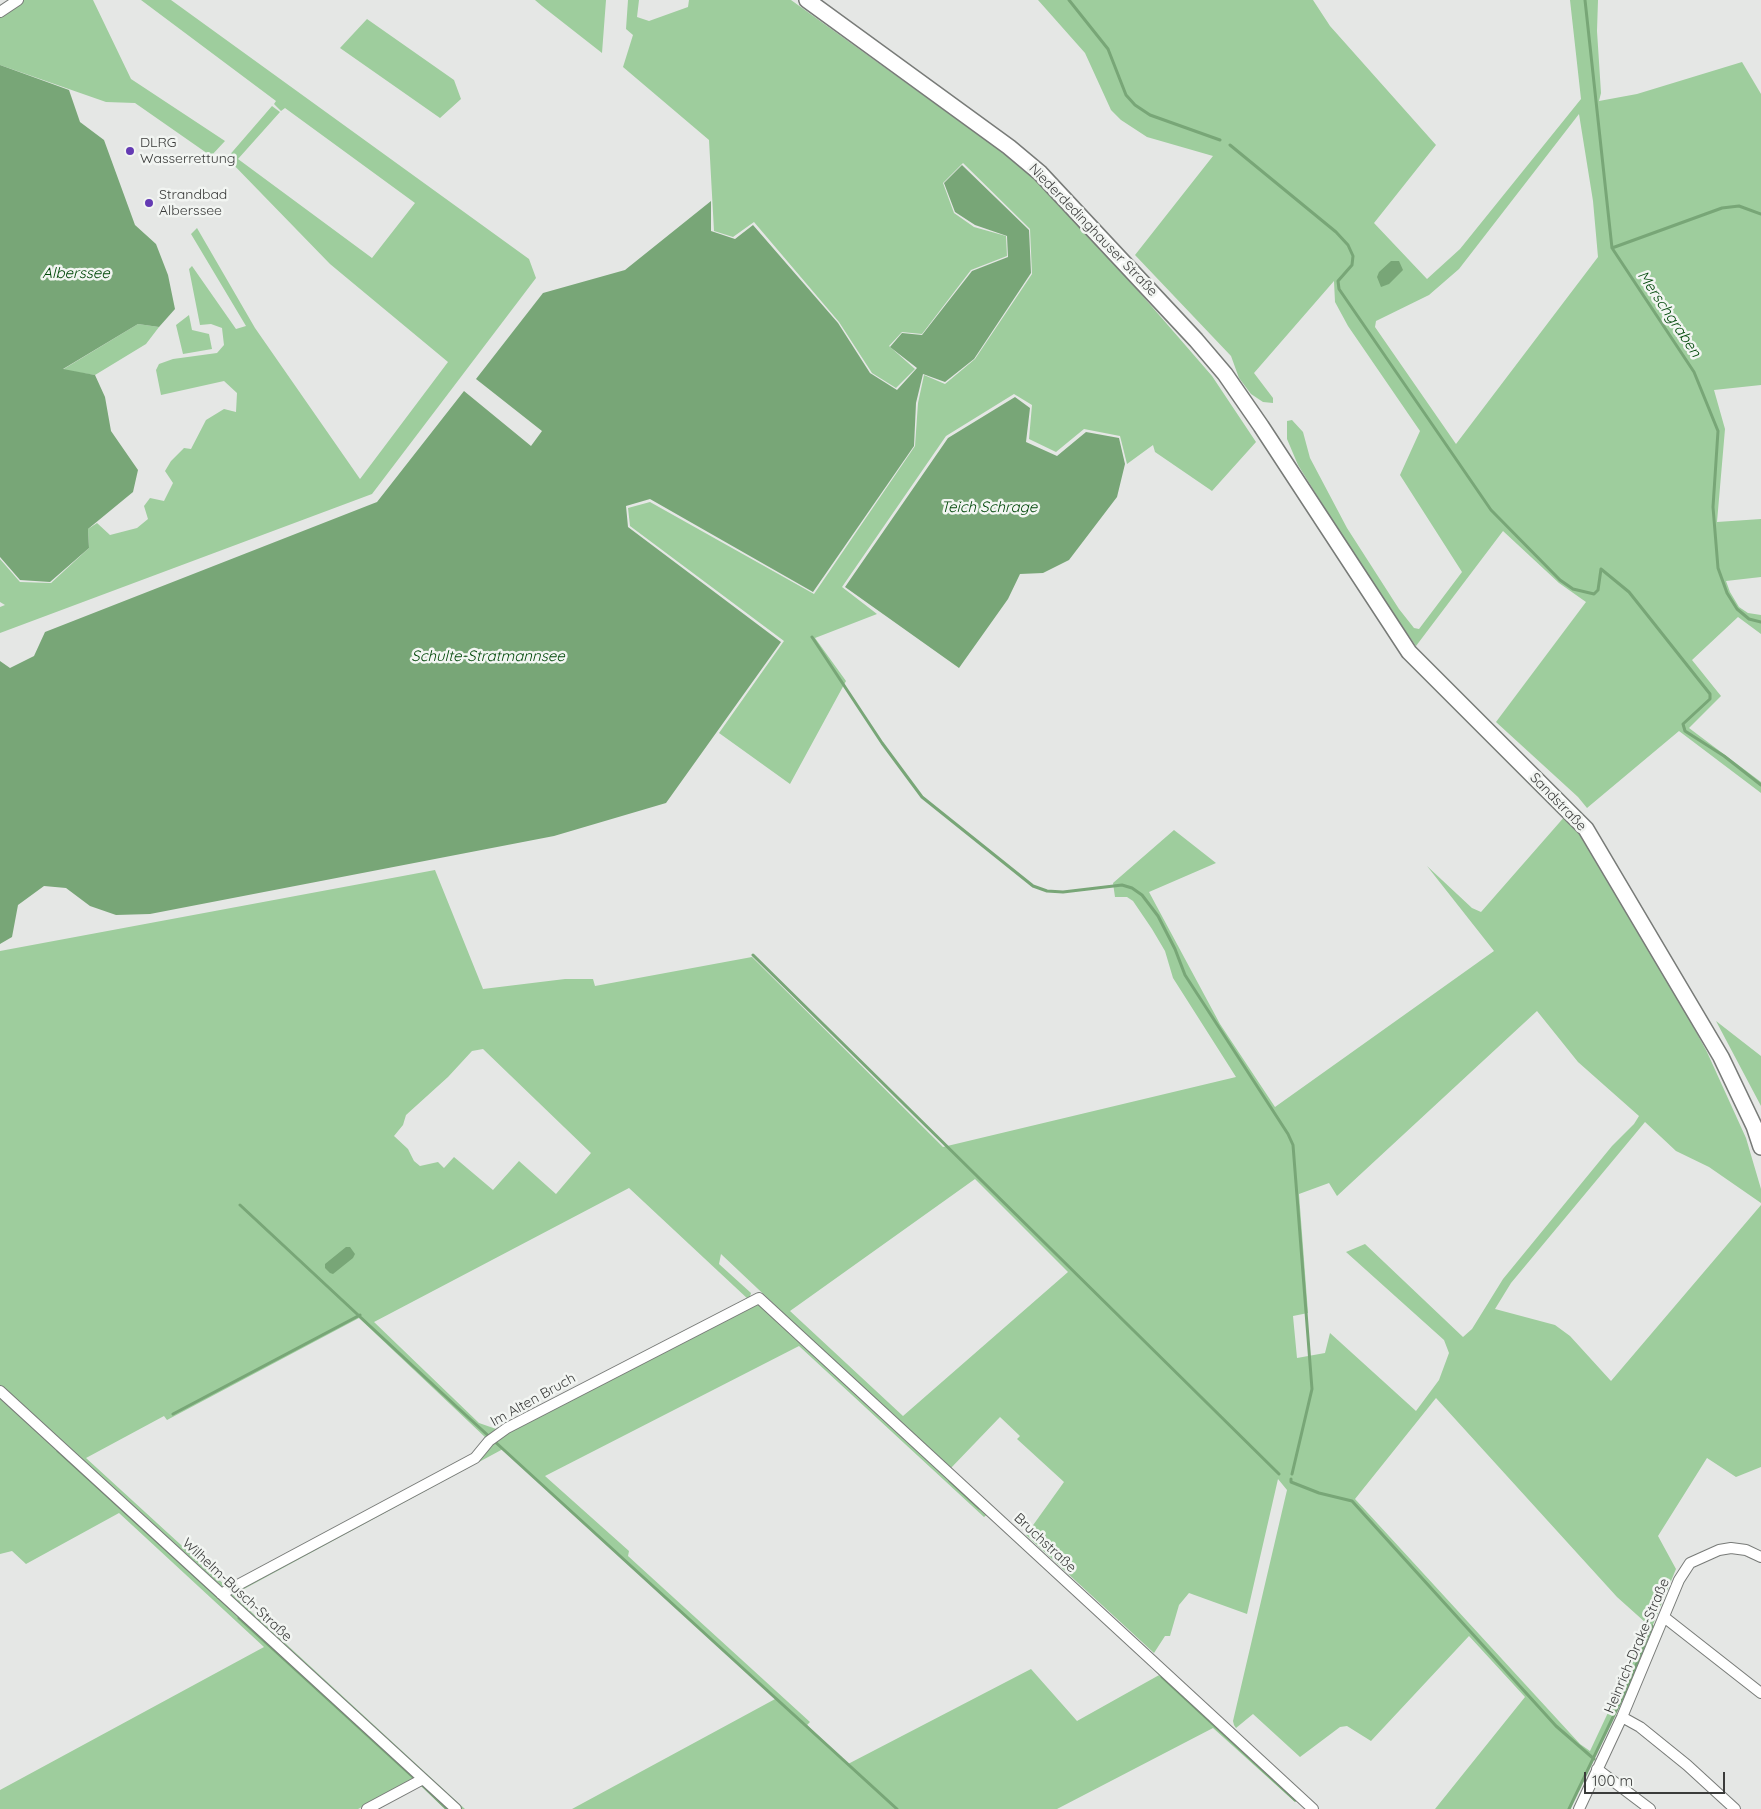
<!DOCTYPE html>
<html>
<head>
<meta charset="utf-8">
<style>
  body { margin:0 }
  #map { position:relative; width:1761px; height:1809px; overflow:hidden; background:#e5e7e5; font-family:Quicksand,sans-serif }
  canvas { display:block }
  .scale { position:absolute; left:1584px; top:1772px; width:141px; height:22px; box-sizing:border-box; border:2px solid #3a3b3a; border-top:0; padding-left:6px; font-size:15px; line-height:18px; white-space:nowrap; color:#3a3b3a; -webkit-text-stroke:4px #f2f5f2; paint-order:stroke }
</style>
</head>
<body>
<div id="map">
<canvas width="1761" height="1809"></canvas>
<div class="scale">100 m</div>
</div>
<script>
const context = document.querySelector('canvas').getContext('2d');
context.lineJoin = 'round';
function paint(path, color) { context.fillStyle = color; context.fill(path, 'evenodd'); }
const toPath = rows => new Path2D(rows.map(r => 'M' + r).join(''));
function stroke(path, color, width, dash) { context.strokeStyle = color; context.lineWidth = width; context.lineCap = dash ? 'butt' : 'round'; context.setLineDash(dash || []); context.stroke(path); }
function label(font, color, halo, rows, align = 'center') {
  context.font = font + ' Quicksand,sans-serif'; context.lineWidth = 5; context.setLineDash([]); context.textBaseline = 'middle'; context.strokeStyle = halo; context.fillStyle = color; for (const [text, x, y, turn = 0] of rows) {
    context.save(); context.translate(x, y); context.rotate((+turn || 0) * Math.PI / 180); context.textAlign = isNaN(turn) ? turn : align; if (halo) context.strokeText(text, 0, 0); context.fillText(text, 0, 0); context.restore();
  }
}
const green = toPath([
  [24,0,93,0,131,79,225,141,211,156,135,103,106,102,0,65,0,16],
  [141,0,171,0,529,259,536,278,372,494,0,633,0,607,5,605,0,602,0,559,20,582,51,583,89,548,88,529,97,523,110,535,137,528,148,519,144,506,150,498,164,501,173,483,165,471,171,461,184,448,191,449,206,420,224,409,236,412,237,393,224,381,161,395,156,370,159,364,173,359,217,353,224,345,222,328,211,324,200,325,189,269,192,266,236,329,246,326,191,234,197,228,255,328,360,479,448,362,330,264,227,158,272,106,280,112,238,159,372,258,415,203,285,108,281,111,274,104,276,101],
  [535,0,606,0,602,53,542,6],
  [628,0,639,0,637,17,649,21,688,7,689,0,791,0,1016,162,1056,196,1212,376,1256,442,1212,491,1155,452,1153,445,1127,464,1120,436,1084,429,1056,452,1029,439,1032,405,1014,394,946,436,842,587,877,614,815,638,846,681,790,784,719,733,784,641,630,526,628,508,650,502,814,594,915,446,918,403,924,375,945,384,975,359,1032,274,1030,229,963,163,943,183,954,213,974,227,1006,236,1007,256,971,270,922,334,902,332,889,346,915,369,896,388,872,373,839,322,754,222,733,237,714,231,709,140,623,67,633,35,626,29],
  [1038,0,1313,0,1330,26,1436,145,1374,223,1427,279,1460,249,1581,99,1570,0,1598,0,1597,31,1601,93,1599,101,1637,94,1742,62,1761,94,1761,385,1714,390,1725,429,1717,522,1761,519,1761,577,1726,581,1730,592,1739,607,1748,613,1761,615,1761,634,1738,617,1692,660,1721,696,1689,728,1761,782,1761,793,1679,731,1587,808,1578,797,1496,722,1586,602,1559,583,1503,531,1416,646,1365,573,1298,465,1287,439,1287,421,1292,420,1303,432,1310,458,1347,528,1399,609,1414,628,1419,629,1462,572,1400,475,1420,431,1348,326,1335,302,1334,281,1254,373,1273,398,1273,403,1263,402,1251,394,1239,378,1231,356,1135,255,1213,156,1147,137,1121,120,1111,110,1085,53],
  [1579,114,1593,201,1598,257,1456,444,1375,327,1376,321,1429,295,1459,269],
  [367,19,454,80,461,99,440,118,340,48],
  [189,315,192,330,209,334,212,349,183,354,176,325],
  [138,324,159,327,146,344,95,375,62,370],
  [1566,815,1579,832,1648,943,1707,1052,1746,1138,1761,1189,1761,1203,1709,1167,1676,1151,1645,1122,1511,1283,1495,1309,1555,1325,1570,1336,1611,1381,1761,1205,1761,1467,1736,1477,1707,1458,1658,1536,1676,1569,1626,1690,1569,1809,1435,1809,1525,1697,1469,1636,1371,1741,1347,1726,1340,1727,1300,1757,1253,1714,1236,1728,1234,1725,1233,1721,1287,1490,1278,1479,1247,1614,1189,1593,1179,1605,1170,1636,1165,1636,1154,1653,1026,1535,1064,1482,1017,1439,1020,1436,1000,1417,950,1469,989,1513,984,1517,799,1346,545,1476,629,1551,628,1556,810,1722,807,1725,848,1764,1031,1669,1077,1721,1161,1674,1298,1800,1295,1802,1213,1728,1057,1809,572,1809,777,1698,503,1449,233,1595,465,1809,459,1809,227,1595,476,1459,499,1436,755,1303,762,1304,768,1310,775,1305,721,1254,719,1264,751,1293,749,1300,629,1188,374,1322,479,1423,499,1430,487,1439,359,1318,167,1420,164,1416,86,1458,228,1588,221,1589,418,1778,358,1809,0,1809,0,1790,264,1647,119,1513,26,1564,12,1551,0,1554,0,951,435,870,483,989,565,979,593,979,595,986,752,957,943,1147,1236,1077,1173,978,1165,951,1152,929,1133,901,1127,897,1115,897,1113,883,1174,830,1216,863,1149,892,1220,1024,1275,1107,1494,951,1427,866,1472,908,1481,912],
  [1537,1011,1578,1062,1639,1116,1634,1124,1612,1146,1503,1279,1472,1329,1463,1337,1365,1244,1346,1252,1444,1340,1449,1353,1439,1380,1416,1411,1330,1333,1325,1353,1297,1358,1293,1316,1308,1313,1299,1194,1329,1183,1337,1196],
  [483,1049,591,1153,556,1194,519,1161,493,1190,454,1157,444,1168,438,1162,420,1166,414,1161,408,1149,394,1136,403,1125,406,1115,448,1077,472,1051],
  [975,1179,1068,1272,903,1416,790,1311],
  [1436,1398,1617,1597,1646,1623,1620,1687,1590,1751,1580,1744,1355,1499],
  [1716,1021,1761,1056,1761,1106]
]);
const water = toPath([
  [0,65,69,90,80,122,104,140,135,225,156,244,168,275,175,309,159,327,138,324,63,369,95,375,105,397,111,431,138,470,133,492,88,529,89,548,50,582,20,580,0,557],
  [962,165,1029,230,1031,273,974,359,945,382,923,374,916,403,914,446,813,592,650,499,626,506,628,527,781,642,666,803,554,836,150,914,116,915,90,906,66,888,44,886,18,905,12,937,0,944,0,661,10,668,34,656,45,632,377,502,464,391,531,446,542,431,476,379,543,293,625,270,711,201,711,231,735,239,753,225,838,323,870,373,897,390,917,368,890,347,902,333,922,335,972,271,1008,257,1007,236,975,225,955,212,944,183],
  [1391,261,1399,261,1403,270,1389,284,1381,287,1377,277,1379,272],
  [1015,397,1030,408,1026,442,1057,456,1086,432,1119,438,1125,464,1117,497,1069,560,1043,573,1020,574,1008,599,959,668,845,587,948,438],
  [346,1247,350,1247,355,1254,353,1258,333,1274,330,1273,325,1268,325,1264]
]);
const stream = toPath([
  [1069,0,1108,49,1126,95,1135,105,1150,115,1220,140],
  [1585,0,1612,248,1694,372,1718,431,1713,507,1718,568,1727,593,1737,609,1749,619,1761,622],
  [1230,145,1336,232,1348,245,1353,256,1352,265,1338,281,1339,289,1491,510,1560,580,1573,589,1594,594,1598,590,1601,569,1629,592,1710,694,1710,699,1683,724,1685,731,1724,756,1761,785],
  [1612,248,1722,208,1739,206,1761,214],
  [812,637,882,743,922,797,1033,886,1047,891,1063,892,1122,885,1132,888,1142,895,1158,916,1175,949,1185,975,1288,1134,1293,1145,1312,1389,1292,1474],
  [753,955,1279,1474],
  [240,1205,458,1408,897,1809],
  [173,1414,360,1315],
  [58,1451,232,1610],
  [1291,1479,1291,1482,1319,1493,1352,1501,1556,1726,1594,1759],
  [950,1481,979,1508],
  [239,1618,413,1777],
  [1162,1677,1295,1800],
  [422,1785,447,1809],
  [1569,1809,1626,1690,1652,1626]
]);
const street = toPath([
  [0,12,18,0],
  [0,1391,456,1809],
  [221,1594,475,1458,489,1441,507,1428,759,1298,1313,1809],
  [1664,1617,1761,1693],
  [1622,1717,1640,1727,1687,1765,1735,1809],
  [1597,1769,1650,1809],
  [367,1809,423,1779],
  [1579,1809,1622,1717,1679,1580,1690,1563,1719,1550,1731,1548,1746,1550,1761,1557]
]);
const secondary = toPath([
  [807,0,1009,147,1040,173,1196,340,1225,374,1261,426,1409,652,1586,829,1721,1057,1754,1126,1761,1147]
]);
const markers = [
  [130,151,5,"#643bb3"],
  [149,203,5,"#643bb3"]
];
const poiNames = [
  ["DLRG",140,143],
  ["Wasserrettung",140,159],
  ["Strandbad",159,195],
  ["Alberssee",159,211]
];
const streetNames = [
  ["Niederdedinghauser Straße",1093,230,46],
  ["Sandstraße",1558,802,46],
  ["Im Alten Bruch",533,1400,-29],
  ["Bruchstraße",1045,1543,43],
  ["Wilhelm-Busch-Straße",237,1590,43],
  ["Heinrich-Drake-Straße",1637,1646,-67]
];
const waterNames = [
  ["Alberssee",76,273],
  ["Merschgraben",1669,314,56],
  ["Teich Schrage",989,507],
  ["Schulte-Stratmannsee",488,656]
];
paint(green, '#9ecd9d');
paint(water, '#78a677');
stroke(stream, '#78a677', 3);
stroke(street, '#787b78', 12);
stroke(secondary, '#787b78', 18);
stroke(street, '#fff', 10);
stroke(secondary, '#fff', 15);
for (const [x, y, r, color] of markers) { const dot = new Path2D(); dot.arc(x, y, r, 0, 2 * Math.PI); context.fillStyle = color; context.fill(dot); stroke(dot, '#f2f5f2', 2); }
label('14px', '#3a3b3a', '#f2f5f2', poiNames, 'left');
label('14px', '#3a3b3a', '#f2f5f2', streetNames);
label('italic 15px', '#004809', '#f2f5f2', waterNames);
</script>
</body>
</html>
